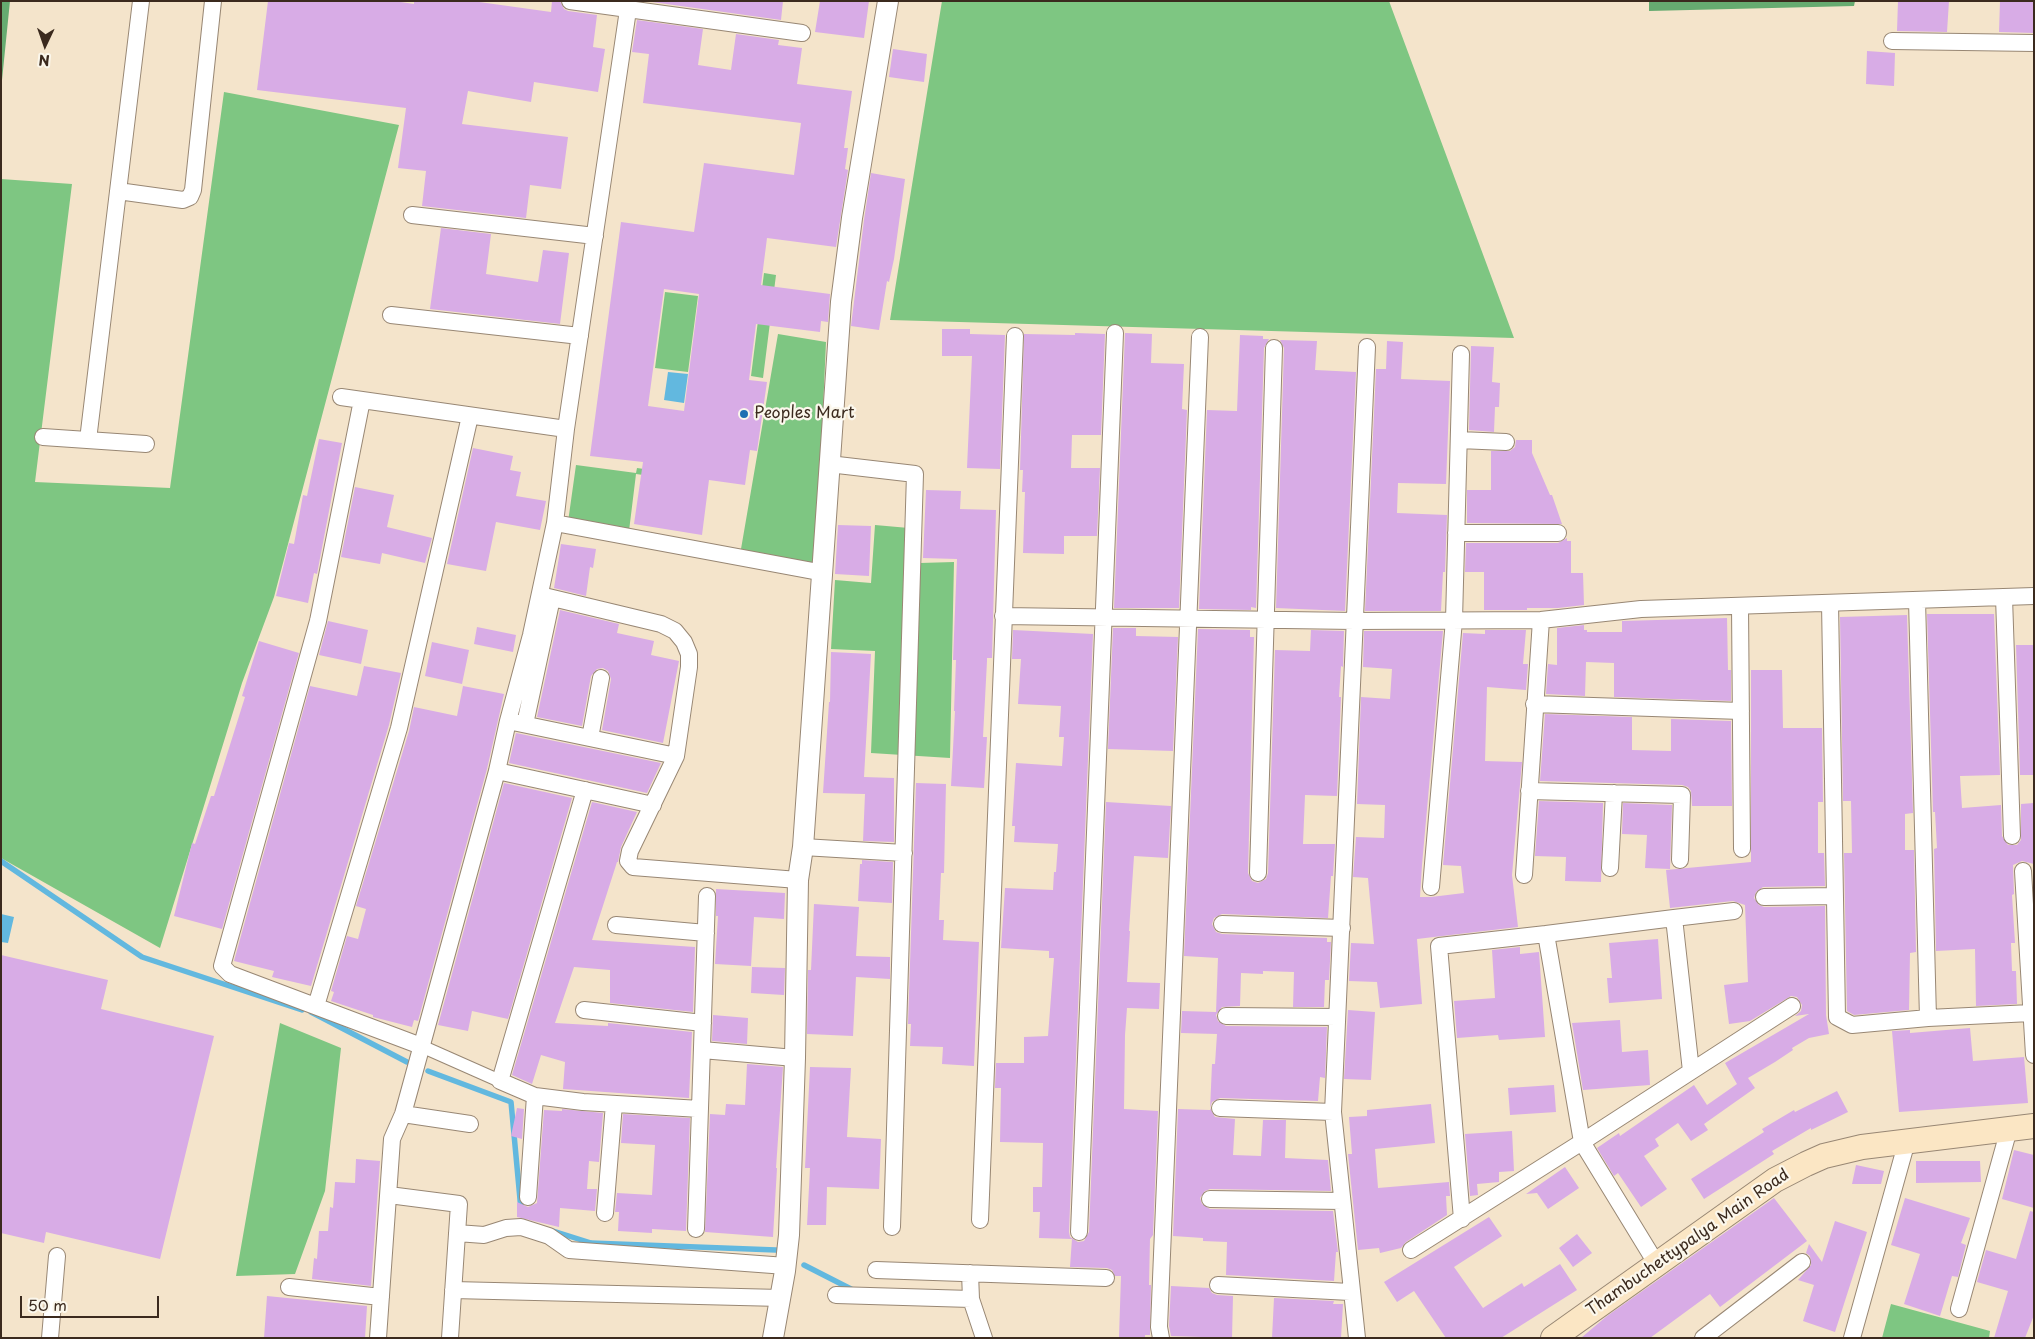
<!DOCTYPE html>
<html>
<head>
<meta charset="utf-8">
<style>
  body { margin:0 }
  #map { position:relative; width:2035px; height:1339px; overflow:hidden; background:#f4e4cb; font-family:"Playpen Sans",sans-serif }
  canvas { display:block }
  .frame { position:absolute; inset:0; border:2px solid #3b2a1e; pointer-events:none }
  .north { position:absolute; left:20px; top:20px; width:50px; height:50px; -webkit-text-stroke:4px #fbf7ec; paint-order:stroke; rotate:183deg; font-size:14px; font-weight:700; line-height:20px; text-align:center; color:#3b2a1e }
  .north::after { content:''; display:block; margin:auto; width:18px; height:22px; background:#3b2a1e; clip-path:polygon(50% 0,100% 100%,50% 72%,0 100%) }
  .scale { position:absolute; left:20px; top:1296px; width:139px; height:22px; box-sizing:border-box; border:2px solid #3b2a1e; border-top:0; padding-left:6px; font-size:15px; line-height:18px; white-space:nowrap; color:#3b2a1e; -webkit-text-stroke:4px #fbf7ec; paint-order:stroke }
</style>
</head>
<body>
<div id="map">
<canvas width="2035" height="1339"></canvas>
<div class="frame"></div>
<div class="north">N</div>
<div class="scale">50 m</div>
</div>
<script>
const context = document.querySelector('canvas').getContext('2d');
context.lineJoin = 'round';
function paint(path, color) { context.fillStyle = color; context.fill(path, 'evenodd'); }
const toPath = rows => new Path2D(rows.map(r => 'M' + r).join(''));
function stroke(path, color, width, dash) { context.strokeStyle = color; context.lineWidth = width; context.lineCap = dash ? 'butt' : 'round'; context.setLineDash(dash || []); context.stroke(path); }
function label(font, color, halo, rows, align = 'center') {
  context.font = font + ' "Playpen Sans",sans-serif'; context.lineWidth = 4.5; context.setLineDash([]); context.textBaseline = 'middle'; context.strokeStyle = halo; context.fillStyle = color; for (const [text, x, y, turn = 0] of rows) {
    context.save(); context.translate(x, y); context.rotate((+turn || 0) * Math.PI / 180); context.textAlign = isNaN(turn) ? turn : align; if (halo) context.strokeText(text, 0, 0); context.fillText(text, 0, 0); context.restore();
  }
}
const green = toPath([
  [942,1,1389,1,1514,338,890,320],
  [224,92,399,125,274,597,242,683,160,948,1,858,1,179,72,184,35,482,170,488],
  [764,273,776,275,763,378,751,376],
  [665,292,698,296,688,372,655,368],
  [778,334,826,342,816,565,741,549],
  [576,465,636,473,637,468,708,478,708,484,636,474,629,531,568,522],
  [875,525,920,529,920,563,954,562,950,758,871,753,875,651,831,649,835,580,871,583],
  [280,1023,341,1048,325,1191,295,1274,236,1276],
  [1891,1304,1990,1331,1989,1338,1882,1338]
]);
const forest = toPath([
  [1,1,10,1,1,90],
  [1649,1,1855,1,1854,6,1649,11]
]);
const water = toPath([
  [668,372,688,374,684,403,664,400],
  [1,914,14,917,8,943,1,942]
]);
const stream = toPath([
  [1,861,142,957,302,1010],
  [311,1012,407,1062],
  [428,1071,511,1102,521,1210],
  [553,1231,591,1243,776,1250],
  [804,1265,851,1289]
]);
const building = toPath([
  [268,1,394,1,414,4,414,1,472,1,551,12,552,1,560,1,564,9,568,11,597,15,593,47,605,49,598,92,534,82,531,102,468,91,462,124,568,137,561,189,530,185,526,218,422,206,426,171,398,168,406,108,257,90],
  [645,1,783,1,781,20],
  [820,1,869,1,864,38,815,32],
  [1898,1,1949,1,1947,32,1897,31],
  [2000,1,2034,1,2034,33,1999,32],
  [637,20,703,29,698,65,731,70,736,34,779,40,778,45,802,48,797,84,852,91,844,148,848,148,845,169,848,170,836,247,767,238,761,285,830,294,828,322,821,321,820,332,756,324,749,380,767,382,757,451,750,450,745,485,709,480,702,535,634,524,643,462,590,456,621,222,694,232,704,163,794,175,801,123,643,103,649,54,632,52],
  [664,289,699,294,684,411,648,406],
  [893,49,927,54,924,82,889,77],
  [1867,51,1895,53,1894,86,1866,84],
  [871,173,905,179,894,259,889,282,887,281,879,330,851,326,864,220],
  [441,228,491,234,486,274,538,282,543,250,569,253,560,324,430,309],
  [942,329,970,329,970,334,1005,335,1000,469,967,468,972,356,942,356],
  [1075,333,1105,334,1101,435,1072,435,1071,468,1100,468,1097,536,1064,536,1064,554,1023,553,1025,492,1022,492,1023,470,1020,470,1024,334,1075,335],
  [1125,333,1152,334,1151,363,1184,364,1182,409,1187,410,1179,608,1114,608],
  [1240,335,1263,336,1263,339,1269,339,1264,348,1256,608,1251,607,1251,610,1199,609,1207,410,1237,411],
  [1280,340,1317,341,1315,370,1356,372,1345,611,1276,608,1284,348],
  [1387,341,1403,342,1401,379,1450,381,1446,484,1398,483,1397,513,1447,515,1445,572,1443,572,1441,611,1365,611,1376,369,1386,369],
  [1471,346,1494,347,1492,382,1500,383,1499,407,1495,407,1494,432,1469,430],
  [319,439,342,443,321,553,317,574,314,573,308,603,276,596,289,543,294,544,303,495,307,496],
  [1516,440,1532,440,1532,453,1550,495,1552,495,1562,524,1467,523,1467,490,1491,490,1491,451,1510,451,1515,447],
  [473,448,513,456,510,470,521,472,516,496,546,501,540,530,496,522,486,571,447,564],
  [355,487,394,495,387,527,432,538,425,563,382,553,380,564,341,557],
  [926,490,961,491,960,509,996,510,992,658,987,658,987,661,983,737,987,737,984,788,951,786,955,711,954,711,956,660,953,660,957,559,923,558],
  [838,525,871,526,869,576,835,574],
  [1567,538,1567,541,1571,541,1571,573,1583,573,1584,605,1558,608,1527,608,1527,610,1484,610,1484,572,1465,572,1466,543,1558,543],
  [561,544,596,549,593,568,590,567,586,596,554,588],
  [560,610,619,624,617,633,654,641,651,655,679,661,663,743,602,730,611,679,608,671,603,668,597,669,591,676,582,726,537,717],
  [1927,614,1994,614,2000,775,1960,776,1962,808,2001,805,2002,836,2008,845,2017,845,2021,840,2021,804,2034,803,2034,864,2022,861,2013,865,2014,894,2012,895,2015,943,2011,943,2012,971,2016,971,2017,1004,1976,1006,1975,949,1936,951,1934,849,1937,848,1935,812,1933,812],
  [1907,615,1913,813,1905,814,1905,850,1914,850,1916,952,1910,953,1909,1010,1854,1015,1847,1011,1844,853,1852,853,1851,801,1843,801,1840,617],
  [1727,618,1728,670,1731,670,1731,701,1614,697,1614,663,1586,662,1585,696,1546,694,1548,664,1557,665,1557,628,1584,625,1584,630,1587,630,1587,632,1622,632,1622,621],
  [328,621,368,630,361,664,319,655],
  [477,627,516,635,513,652,474,644],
  [1113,628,1136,628,1136,636,1178,637,1173,751,1108,749],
  [1198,629,1250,630,1250,637,1254,637,1248,873,1252,881,1258,883,1266,879,1268,873,1275,650,1310,651,1311,630,1344,631,1343,667,1341,666,1339,697,1341,697,1337,796,1305,795,1303,844,1335,844,1333,876,1331,876,1328,918,1222,914,1214,918,1212,924,1216,932,1222,934,1327,938,1327,942,1331,942,1329,980,1325,980,1324,1007,1293,1007,1294,972,1263,971,1263,974,1241,973,1240,1006,1222,1007,1216,1015,1218,1021,1226,1026,1327,1027,1325,1078,1320,1077,1318,1101,1220,1098,1212,1102,1210,1108,1215,1117,1235,1119,1233,1155,1261,1156,1263,1120,1286,1120,1285,1158,1328,1160,1331,1191,1210,1189,1205,1191,1200,1198,1202,1204,1210,1209,1333,1211,1338,1252,1336,1252,1334,1281,1226,1275,1227,1242,1203,1241,1203,1238,1173,1236,1178,1109,1210,1110,1212,1064,1215,1064,1217,1034,1181,1033,1182,1011,1216,1012,1218,958,1184,956],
  [1013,630,1093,634,1069,1232,1070,1237,1078,1242,1084,1241,1089,1232,1106,802,1171,806,1168,858,1134,856,1129,931,1130,931,1127,982,1160,983,1159,1009,1127,1008,1125,1035,1124,1109,1158,1111,1153,1235,1150,1239,1149,1285,1151,1285,1150,1335,1145,1335,1145,1338,1119,1337,1121,1276,1115,1276,1112,1270,1107,1268,1070,1267,1072,1239,1039,1238,1040,1212,1033,1212,1033,1187,1042,1187,1043,1143,1000,1142,1001,1088,995,1088,996,1063,1024,1063,1024,1037,1048,1036,1054,958,1049,958,1049,951,1001,948,1005,888,1053,890,1054,872,1056,872,1058,844,1014,842,1015,826,1012,826,1016,763,1062,766,1064,737,1059,737,1061,706,1018,704,1021,659,1012,659],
  [1485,630,1526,630,1523,664,1528,664,1526,690,1487,687,1485,761,1522,762,1512,875,1518,927,1417,939,1422,1004,1380,1008,1377,982,1349,981,1351,943,1374,944,1368,878,1353,877,1356,837,1384,838,1385,805,1357,804,1361,697,1390,699,1392,669,1363,667,1364,631,1443,631,1422,865,1420,897,1431,897,1464,893,1461,866,1443,865,1463,633,1485,634],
  [259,641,299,653,222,929,174,916,192,843,195,844,211,796,214,796,245,697,242,696],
  [432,642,469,650,462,684,425,676],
  [2016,645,2034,645,2034,775,2020,775],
  [831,652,871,654,864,777,894,778,894,842,863,841,865,794,823,793,829,702,830,702],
  [364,666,401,673,389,725,311,986,272,977,274,971,234,961,310,686,357,696],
  [1751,670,1782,670,1783,728,1822,728,1823,802,1818,802,1818,853,1824,853,1825,886,1763,887,1756,892,1754,898,1759,905,1764,907,1825,906,1826,1015,1829,1034,1809,1038,1792,1048,1793,1050,1775,1062,1748,1078,1755,1088,1704,1124,1708,1130,1691,1141,1678,1123,1655,1139,1659,1146,1644,1156,1667,1189,1641,1207,1618,1173,1614,1176,1597,1148,1619,1133,1620,1136,1694,1085,1707,1105,1737,1084,1725,1063,1809,1014,1795,1016,1801,1011,1802,1005,1797,997,1791,996,1750,1021,1729,1024,1724,985,1748,982,1745,905,1733,901,1670,908,1666,870,1751,862],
  [463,686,504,694,487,769,418,1021,414,1020,412,1027,373,1017,373,1015,331,1001,334,992,331,991,347,936,358,939,366,909,356,906,409,731,414,707,457,716],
  [1545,714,1632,717,1632,750,1671,751,1671,719,1731,721,1732,806,1692,806,1691,791,1688,787,1682,785,1540,781],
  [516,733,661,763,647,793,509,763],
  [504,783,572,798,508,1019,472,1011,468,1031,438,1025],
  [916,783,946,784,944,873,941,873,939,920,944,920,943,940,979,942,974,1066,942,1064,943,1047,910,1046,911,1024,908,1024],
  [1539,801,1603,803,1601,882,1565,881,1566,857,1535,856],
  [592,802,637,812,621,847,618,862,617,862,592,940,695,947,693,1012,610,1003,610,970,574,967,555,1023,608,1026,608,1023,692,1032,689,1098,563,1089,565,1062,541,1055,532,1084,512,1075],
  [1623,803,1672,805,1670,869,1645,868,1647,835,1622,834],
  [862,860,893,862,892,903,858,901,860,864,862,864],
  [716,889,785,893,784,919,754,917,751,966,715,964,718,916,716,916],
  [814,904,859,907,856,956,890,957,890,979,856,977,853,1036,807,1034,808,970,811,970],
  [1658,939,1662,999,1609,1003,1607,978,1612,978,1609,943],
  [1520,947,1520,954,1539,952,1545,1037,1499,1040,1498,1035,1457,1038,1454,1001,1495,998,1492,950],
  [1,955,108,980,101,1009,214,1036,160,1259,46,1232,44,1243,1,1233],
  [752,967,785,968,784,995,751,993],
  [1348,1010,1375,1012,1371,1080,1344,1079],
  [713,1015,748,1018,747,1044,712,1041],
  [1620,1020,1622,1052,1648,1050,1650,1085,1583,1090,1572,1023],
  [1970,1028,1973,1061,2024,1057,2028,1103,1899,1112,1892,1031,1910,1030,1910,1033],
  [747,1064,783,1067,776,1168,777,1168,773,1237,705,1232,710,1114,725,1115,726,1104,745,1105],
  [810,1067,851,1068,847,1137,881,1139,879,1189,827,1187,826,1225,807,1225,810,1168,805,1168],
  [1554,1085,1556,1112,1510,1115,1508,1088],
  [1837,1091,1848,1112,1811,1130,1811,1128,1772,1151,1774,1154,1704,1199,1691,1179,1764,1132,1762,1129,1794,1110,1795,1112],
  [1431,1104,1435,1143,1375,1149,1378,1188,1449,1182,1450,1196,1446,1196,1447,1215,1406,1242,1401,1248,1380,1253,1379,1248,1358,1250,1348,1154,1352,1154,1349,1117,1367,1116,1367,1110],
  [517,1108,524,1109,522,1139,511,1136],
  [562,1109,603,1113,599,1162,589,1161,587,1189,597,1189,595,1211,560,1208,559,1227,517,1217,517,1202,528,1207,537,1203,544,1110,562,1111],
  [623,1114,690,1118,686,1231,652,1229,652,1233,618,1231,619,1212,615,1212,617,1193,652,1195,655,1145,621,1143],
  [1512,1131,1514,1171,1499,1172,1499,1182,1477,1184,1478,1195,1470,1196,1465,1134],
  [2014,1150,2034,1155,2034,1208,2002,1199],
  [356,1159,380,1161,371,1286,312,1279,314,1258,317,1259,319,1231,328,1231,330,1207,333,1208,335,1182,355,1183],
  [1916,1161,1980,1161,1981,1182,1916,1183],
  [1856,1165,1884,1171,1881,1184,1852,1184],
  [1565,1167,1579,1188,1548,1209,1537,1193,1526,1194],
  [1774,1198,1807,1241,1720,1307,1710,1294,1650,1338,1581,1338,1607,1316],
  [1905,1198,1970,1218,1961,1243,1966,1245,1958,1277,1952,1276,1940,1316,1904,1304,1920,1254,1891,1245],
  [2030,1211,2034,1212,2034,1315,2025,1338,1994,1338,2008,1291,1977,1282,1986,1250,2016,1259],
  [1489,1217,1502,1236,1454,1267,1483,1308,1522,1283,1524,1287,1560,1264,1577,1290,1501,1338,1446,1338,1414,1291,1397,1302,1384,1282],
  [1835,1221,1867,1232,1835,1332,1803,1321,1814,1285,1798,1280,1811,1265,1810,1256,1806,1253,1809,1244,1822,1262],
  [1577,1234,1592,1253,1573,1267,1559,1248],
  [1171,1286,1209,1288,1212,1293,1217,1295,1233,1296,1232,1338,1171,1336,1169,1326],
  [267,1296,367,1306,365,1338,264,1338],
  [1274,1298,1334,1301,1333,1304,1343,1304,1341,1338,1272,1338]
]);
const pedestrian = toPath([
  [421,1046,500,1081]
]);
const minor = toPath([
  [570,1,802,33],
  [1892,41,2034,43],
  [118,191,183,200,190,197,193,190,213,1],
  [412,215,595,236],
  [391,315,580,336],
  [341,397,566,429],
  [362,400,318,621,222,966,230,974,421,1046],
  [43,437,146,444],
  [88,440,141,1],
  [1459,440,1506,442],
  [829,464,915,474,892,1227],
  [555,523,824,573],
  [1456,533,1558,533],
  [540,595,661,624,675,631,684,642,689,654,689,667,676,756,630,851,628,861,633,867,798,880],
  [2004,597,2012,836],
  [1917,600,1928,1018],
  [1830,603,1837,1017,1852,1025,1928,1018,2031,1013],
  [1740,606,1742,849],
  [1003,616,1355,621,1541,620,1641,609,2034,596],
  [1534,704,1741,711],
  [508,721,676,756],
  [525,724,552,598],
  [590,738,601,678],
  [497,771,653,805],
  [585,790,500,1081,535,1096,583,1102,700,1109],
  [1529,791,1682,795,1680,860],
  [803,847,904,853],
  [1610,868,1614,793],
  [2023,871,2034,1055],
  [1258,873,1274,348],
  [1524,875,1541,620],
  [1431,887,1454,620,1461,354],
  [1764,897,1835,896],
  [1674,918,1734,911],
  [1222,924,1342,928],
  [616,925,706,933],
  [316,1006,399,728,470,416],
  [584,1010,703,1023],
  [1226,1016,1337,1017],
  [702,1050,795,1058],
  [1691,1071,1674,918,1546,934,1582,1142,1792,1006],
  [1220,1108,1333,1112],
  [403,1114,470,1124],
  [389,1195,459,1204,450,1338],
  [528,1197,535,1096],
  [1210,1199,1342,1201],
  [605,1213,614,1104],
  [1462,1219,1439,946,1546,934],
  [980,1220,1015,336],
  [696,1229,707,896],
  [1079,1232,1115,333],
  [457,1233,484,1235,506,1228,521,1227,549,1236,569,1250,786,1266],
  [1411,1250,1582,1142,1656,1263],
  [876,1270,1106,1278],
  [970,1273,971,1299,984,1338],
  [1218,1285,1350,1292],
  [289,1287,381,1297],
  [453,1290,781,1298],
  [836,1295,971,1299],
  [1959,1309,2009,1129],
  [50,1338,57,1256],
  [378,1338,392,1139,403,1114,497,771,508,721,531,635,555,523,566,429,628,10],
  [1161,1338,1159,1327,1200,337],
  [1357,1338,1333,1112,1367,347],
  [1703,1338,1802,1262],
  [1852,1338,1907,1141]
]);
const tertiary = toPath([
  [773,1338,785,1271,789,1235,795,1058,798,880,803,847,841,302,852,218,888,1]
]);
const secondary = toPath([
  [1553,1338,1775,1180,1806,1164,1824,1156,1862,1147,2034,1126]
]);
const markers = [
  [744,414,5,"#1f6fb2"]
];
const poiNames = [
  ["Peoples Mart",754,414]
];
const streetNames = [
  ["Thambuchettypalya Main Road",1688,1243,-35]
];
paint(green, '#7ec682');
paint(forest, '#66ab70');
paint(water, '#62b8df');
stroke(stream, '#62b8df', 5.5);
paint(building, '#d8ace6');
stroke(pedestrian, '#988774', 14);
stroke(minor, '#988774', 18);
stroke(tertiary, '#988774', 22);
stroke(secondary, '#988774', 26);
stroke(pedestrian, '#fff', 12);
stroke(minor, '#fff', 16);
stroke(tertiary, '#fff', 20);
stroke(secondary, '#fbe6c4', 24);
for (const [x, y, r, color] of markers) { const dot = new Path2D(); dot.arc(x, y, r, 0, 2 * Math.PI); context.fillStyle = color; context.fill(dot); stroke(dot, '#fbf7ec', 2); }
label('16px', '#3b2a1e', '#fbf7ec', poiNames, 'left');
label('16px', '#3b2a1e', '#fbf7ec', streetNames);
</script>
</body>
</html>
